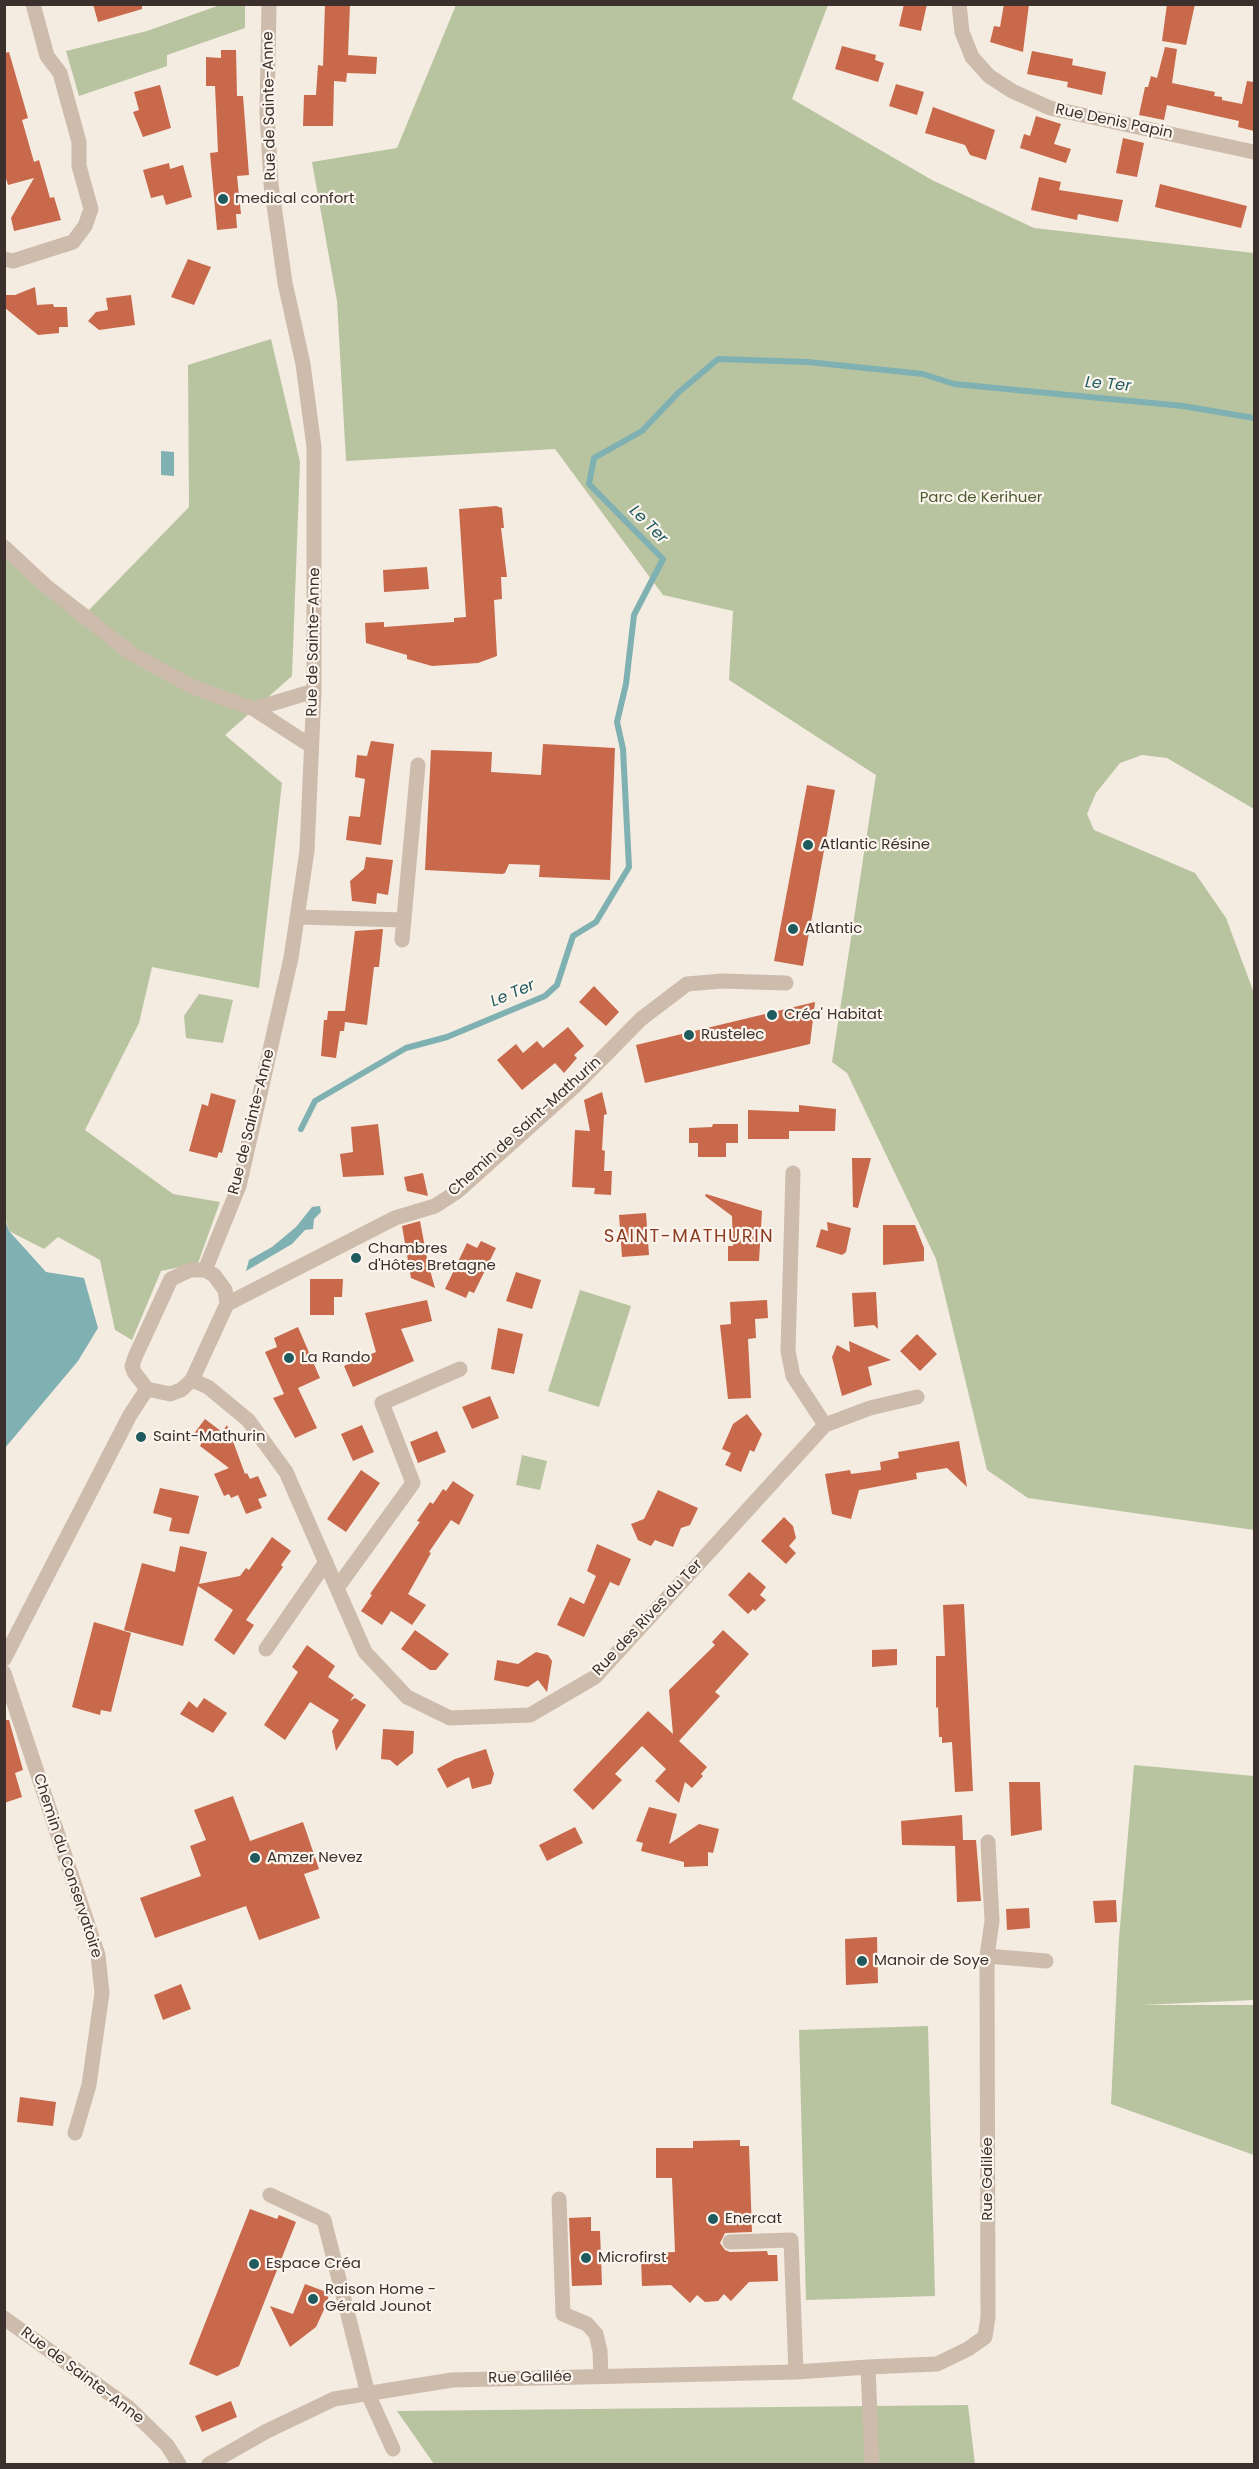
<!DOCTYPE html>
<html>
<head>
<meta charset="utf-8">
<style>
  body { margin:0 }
  #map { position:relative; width:1259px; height:2469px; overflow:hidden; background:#f4ebe1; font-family:Poppins,sans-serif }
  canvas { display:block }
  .frame { position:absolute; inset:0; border:6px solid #3b302b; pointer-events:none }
</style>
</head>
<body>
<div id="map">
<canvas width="1259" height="2469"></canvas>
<div class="frame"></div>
</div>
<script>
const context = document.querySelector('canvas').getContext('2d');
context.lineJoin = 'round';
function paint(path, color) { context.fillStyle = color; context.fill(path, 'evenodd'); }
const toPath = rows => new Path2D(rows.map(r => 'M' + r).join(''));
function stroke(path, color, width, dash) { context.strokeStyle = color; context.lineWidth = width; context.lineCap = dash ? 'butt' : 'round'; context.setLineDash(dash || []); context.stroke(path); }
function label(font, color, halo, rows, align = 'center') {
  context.font = font + ' Poppins,sans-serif'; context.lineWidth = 4.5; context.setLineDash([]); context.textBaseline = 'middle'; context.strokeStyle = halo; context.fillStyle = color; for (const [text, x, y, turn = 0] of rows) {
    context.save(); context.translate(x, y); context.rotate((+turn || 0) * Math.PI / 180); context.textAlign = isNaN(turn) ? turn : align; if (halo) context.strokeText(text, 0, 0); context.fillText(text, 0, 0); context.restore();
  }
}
const green = toPath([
  [220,5,245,5,245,28,167,55,167,66,79,96,66,51,147,31],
  [456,5,828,5,792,99,932,180,1034,228,1254,253,1254,809,1167,758,1142,755,1120,763,1096,793,1087,814,1094,830,1195,873,1226,918,1254,993,1254,1530,1028,1498,987,1470,936,1259,847,1073,832,1062,876,775,729,680,733,611,663,595,555,449,346,461,337,301,312,162,397,148],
  [271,339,300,462,292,676,225,735,282,783,259,988,152,967,139,1023,85,1130,173,1194,220,1202,198,1263,161,1271,132,1340,115,1330,100,1260,58,1237,44,1249,9,1231,5,1216,4,547,89,610,189,507,188,365],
  [199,994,233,1000,223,1043,186,1038,184,1016],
  [580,1290,631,1306,599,1407,548,1391],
  [522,1455,547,1461,540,1490,516,1485],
  [1134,1765,1254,1776,1254,2000,1142,2005,1254,2005,1254,2155,1111,2104,1119,1938],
  [928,2026,935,2296,806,2300,799,2030],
  [968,2405,975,2464,434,2464,397,2411]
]);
const water = toPath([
  [161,451,174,452,174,476,161,475],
  [320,1206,321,1212,314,1219,313,1229,305,1230,292,1244,246,1271,249,1260,272,1247,296,1227,312,1207],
  [4,1216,9,1231,46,1272,84,1278,98,1328,78,1361,5,1448]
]);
const stream = toPath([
  [301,1129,315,1101,406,1048,447,1037,545,996,557,985,573,936,596,922,629,867,623,749,617,722,626,684,634,615,663,559,589,484,594,458,642,431,679,392,718,359,808,362,923,374,954,384,1183,406,1254,418]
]);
const building = toPath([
  [93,4,142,4,142,9,98,22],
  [325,4,350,4,348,55,377,57,376,74,347,73,346,82,334,81,333,126,303,126,304,95,316,95,318,65,323,66],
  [904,4,927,4,921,31,899,26],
  [1004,4,1029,4,1023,52,990,42,994,26,1000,27],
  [1167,4,1195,4,1186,45,1162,41],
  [842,46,876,55,875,60,884,63,878,82,835,69],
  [1165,47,1177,49,1172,83,1215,92,1214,96,1222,97,1222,100,1242,104,1247,81,1254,82,1254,131,1238,127,1239,121,1167,105,1164,120,1139,115,1145,87,1148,87,1151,76,1157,78],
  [221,50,236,50,237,96,243,96,249,175,237,176,241,214,236,214,237,228,217,230,210,153,218,152,215,86,206,86,206,57,221,58],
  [1032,51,1073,59,1072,65,1106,72,1102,95,1067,87,1068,82,1027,74],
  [9,52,28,118,22,120,34,162,39,160,50,198,54,197,61,220,14,231,11,218,34,178,8,185,4,172,4,53],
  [896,84,924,92,917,115,889,106],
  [160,85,171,128,143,137,133,112,139,110,134,92],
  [933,107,995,130,986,160,970,155,965,145,925,133],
  [1036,116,1061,124,1054,144,1071,149,1066,163,1020,148,1024,134,1030,136],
  [1123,138,1144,143,1137,177,1116,173],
  [169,163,170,169,183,165,192,197,166,205,163,195,151,198,143,170],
  [1039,177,1061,182,1059,190,1123,200,1118,222,1078,214,1077,220,1031,210],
  [1160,184,1247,206,1241,228,1155,207],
  [188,259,211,267,194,305,171,297],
  [35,287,37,305,53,304,54,307,67,307,68,327,59,327,59,333,38,335,4,307,4,295,15,295],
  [131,295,135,325,99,330,88,321,96,312,108,310,106,298],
  [496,506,502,508,504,528,501,528,507,577,501,577,502,599,494,600,497,656,478,663,432,666,407,659,407,655,366,643,365,623,384,622,384,627,454,622,454,618,466,617,459,509],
  [427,567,429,589,384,592,383,570],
  [371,741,394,744,381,845,346,840,349,816,360,817,365,779,355,777,357,755,367,756],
  [543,744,615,748,610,880,539,877,540,865,509,864,505,873,502,874,425,870,431,750,492,752,491,772,541,775],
  [807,785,835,790,803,966,774,961],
  [366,857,393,860,388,895,377,893,376,904,352,901,350,881,364,869],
  [383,929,379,967,374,967,367,1025,345,1022,344,1031,340,1031,336,1058,321,1056,324,1020,327,1020,328,1011,345,1011,355,931],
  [594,986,619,1012,606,1026,579,1002],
  [815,1002,810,1044,645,1083,636,1045],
  [568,1027,584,1046,574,1055,577,1058,564,1073,555,1063,522,1090,497,1060,516,1044,523,1053,537,1041,543,1048],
  [602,1092,607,1114,604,1115,602,1150,605,1151,604,1171,612,1171,611,1195,594,1194,595,1188,572,1187,575,1130,590,1131,584,1100],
  [211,1093,236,1100,222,1153,219,1152,217,1158,189,1151,202,1104,208,1106],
  [799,1105,836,1109,835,1131,789,1131,789,1139,748,1139,748,1110,799,1112],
  [378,1124,384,1175,343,1177,340,1154,353,1152,351,1127],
  [713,1124,738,1124,738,1143,726,1143,726,1157,698,1157,698,1143,689,1143,689,1128,712,1127],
  [852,1158,871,1158,858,1208,853,1207],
  [423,1173,428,1196,407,1191,404,1177],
  [706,1194,762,1211,759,1261,728,1261,728,1246,733,1246,732,1216,705,1196],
  [646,1213,649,1255,622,1257,619,1215],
  [420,1221,428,1263,435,1288,411,1278,402,1226],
  [827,1222,851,1228,846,1252,842,1255,816,1247,821,1229,828,1231],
  [883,1225,915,1225,924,1248,924,1261,883,1265],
  [481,1241,496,1248,474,1293,469,1291,466,1298,445,1289,467,1243,477,1248],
  [516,1272,541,1280,532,1309,506,1301],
  [310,1279,343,1279,342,1297,334,1297,334,1315,310,1315],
  [876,1292,878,1329,874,1325,854,1327,852,1293],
  [427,1300,432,1321,401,1329,414,1361,353,1387,344,1366,376,1352,365,1313],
  [767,1300,768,1318,755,1319,756,1338,748,1339,751,1398,728,1399,720,1325,731,1324,730,1302],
  [298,1327,320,1378,298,1388,317,1428,295,1438,273,1398,284,1394,265,1352,277,1347,274,1338],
  [498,1328,523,1334,514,1374,491,1369],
  [917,1334,937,1354,920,1371,900,1351],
  [849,1341,891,1360,868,1367,872,1385,842,1396,832,1357,837,1345,850,1352],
  [490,1396,499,1418,472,1429,462,1407],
  [747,1414,762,1434,754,1452,750,1450,741,1472,725,1465,731,1453,722,1449,733,1424],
  [205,1419,222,1432,227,1425,245,1474,247,1473,250,1479,258,1476,267,1496,258,1499,262,1508,246,1514,238,1495,231,1498,229,1494,224,1496,214,1474,229,1468,200,1446,202,1442,193,1435],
  [362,1425,374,1452,353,1461,341,1434],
  [437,1431,446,1452,418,1463,410,1442],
  [959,1441,967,1487,947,1468,916,1473,917,1479,859,1490,851,1519,832,1514,825,1474,850,1470,851,1474,881,1470,880,1462,899,1458,898,1452],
  [361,1470,380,1483,346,1532,327,1519],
  [453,1481,474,1495,459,1525,451,1520,429,1552,431,1553,408,1594,426,1605,412,1625,391,1611,382,1625,361,1611,372,1595,370,1594,420,1522,417,1521,430,1502,433,1504,443,1489,446,1491],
  [160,1488,199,1496,189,1534,169,1531,172,1518,153,1513],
  [658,1490,698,1508,690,1525,681,1528,673,1547,655,1540,651,1546,638,1540,631,1524,644,1519],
  [784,1517,793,1526,796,1538,789,1546,796,1553,786,1564,761,1541],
  [272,1537,291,1551,281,1565,283,1567,246,1620,254,1625,234,1655,214,1640,233,1610,198,1586,183,1646,124,1630,142,1563,175,1572,180,1546,207,1552,199,1584,240,1576,246,1568,249,1570],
  [597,1544,631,1559,619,1586,610,1582,584,1637,557,1625,570,1597,584,1604,596,1576,587,1571],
  [749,1572,766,1587,760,1595,766,1600,755,1611,753,1609,748,1614,728,1595],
  [964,1604,973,1791,955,1792,952,1742,942,1743,942,1737,939,1737,938,1707,936,1708,936,1656,945,1656,943,1605],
  [94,1622,131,1633,111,1712,101,1710,100,1715,72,1707],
  [415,1630,449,1654,436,1670,430,1670,401,1649],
  [723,1630,749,1654,715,1692,720,1696,679,1741,707,1767,701,1774,703,1776,692,1788,685,1782,679,1803,655,1781,666,1769,642,1746,615,1774,622,1780,593,1810,573,1790,648,1711,673,1734,669,1690,715,1645,712,1642],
  [307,1645,335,1666,328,1677,354,1695,350,1701,355,1698,366,1705,336,1751,332,1731,339,1720,310,1702,285,1740,264,1725,298,1672,292,1667],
  [897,1649,897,1665,872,1667,872,1650],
  [536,1652,548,1655,552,1661,547,1692,538,1680,528,1687,494,1680,497,1660,518,1664],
  [204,1698,227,1713,213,1733,180,1714,189,1701,197,1708],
  [4,1720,9,1720,23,1770,15,1773,22,1797,4,1803],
  [383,1729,414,1731,413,1753,397,1766,390,1760,381,1759],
  [486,1749,494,1774,491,1784,472,1789,469,1777,447,1788,437,1769,455,1759],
  [1009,1782,1040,1782,1042,1830,1011,1836],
  [233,1796,250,1841,303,1822,319,1869,304,1874,320,1918,259,1940,246,1906,155,1938,140,1898,201,1876,190,1846,206,1840,194,1810],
  [649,1807,677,1814,669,1844,699,1824,719,1829,713,1853,708,1852,708,1866,684,1867,684,1862,641,1851,643,1843,636,1841],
  [962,1815,963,1840,976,1840,981,1901,957,1902,955,1846,902,1845,901,1821],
  [575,1827,583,1843,547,1861,539,1845],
  [1116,1900,1117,1922,1095,1923,1093,1901],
  [1029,1908,1030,1928,1007,1930,1006,1909],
  [877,1937,878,1983,846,1985,845,1939],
  [181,1984,191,2009,163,2020,154,1995],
  [20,2097,56,2102,53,2126,17,2122],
  [740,2140,740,2146,749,2146,752,2232,725,2233,720,2243,725,2250,730,2252,767,2251,768,2255,777,2255,778,2281,749,2282,731,2301,724,2294,718,2301,705,2302,697,2295,690,2303,671,2285,642,2286,641,2259,650,2259,650,2253,675,2252,672,2178,656,2178,656,2148,693,2148,693,2141],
  [250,2209,277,2219,279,2215,296,2222,239,2366,217,2376,189,2364],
  [591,2217,591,2231,600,2231,602,2285,572,2286,569,2218],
  [305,2284,329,2293,327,2303,316,2327,290,2347,270,2306,293,2314],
  [231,2401,237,2417,202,2432,195,2416]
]);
const minor = toPath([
  [959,4,962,32,972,57,989,76,1012,91,1050,108,1254,152],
  [4,259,13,261,73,242,85,226,91,209,79,166,79,142,60,73,47,56,33,4],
  [4,547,47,587,132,654,193,687,254,709,311,746],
  [254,709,314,691],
  [298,917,403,920],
  [402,940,418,765],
  [190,1270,205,1270,214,1275,225,1290,227,1304,192,1380,181,1390,170,1394,147,1389,134,1372,132,1366,135,1357,171,1279,190,1270],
  [205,1270,239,1186,291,958,307,851,314,691,314,447,303,364,285,283,271,184,267,113,269,4],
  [227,1304,395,1218,435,1206,458,1191,574,1087,641,1019,687,984,722,981,786,983],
  [192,1380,208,1387,248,1420,286,1472,365,1652,407,1697,450,1718,530,1715,595,1677,825,1425,793,1376,788,1351,793,1173],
  [825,1425,870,1408,917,1397],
  [337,1588,413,1483,382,1403,460,1369],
  [266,1649,326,1562],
  [4,1659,130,1415,147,1389],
  [4,1673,98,1955,102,1993,89,2085,75,2133],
  [987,1956,992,1921,988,1842],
  [270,2195,324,2220,368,2394,393,2449],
  [559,2199,563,2314,587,2324,596,2334,600,2351,601,2376],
  [730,2242,791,2240,796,2372],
  [4,2318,128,2407,167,2445,179,2464],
  [209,2464,267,2431,334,2399,452,2380,796,2372,868,2367],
  [872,2464,868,2367,937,2364,968,2349,985,2337,988,2317,987,1956,1046,1961]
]);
const markers = [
  [223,199,6,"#1f5a5e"],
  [808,845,6,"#1f5a5e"],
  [793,929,6,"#1f5a5e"],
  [772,1015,6,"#1f5a5e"],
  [689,1035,6,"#1f5a5e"],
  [356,1258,6,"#1f5a5e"],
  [289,1358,6,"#1f5a5e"],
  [141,1437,6,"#1f5a5e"],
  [255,1858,6,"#1f5a5e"],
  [862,1961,6,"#1f5a5e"],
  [713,2219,6,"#1f5a5e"],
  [586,2258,6,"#1f5a5e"],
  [254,2264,6,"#1f5a5e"],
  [313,2299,6,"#1f5a5e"]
];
const streetNames = [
  ["Rue de Sainte-Anne",270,106,-91],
  ["Rue Denis Papin",1114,122,12],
  ["Rue de Sainte-Anne",314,642,-89],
  ["Rue de Sainte-Anne",252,1122,-76],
  ["Chemin de Saint-Mathurin",525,1127,-42],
  ["Rue des Rives du Ter",648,1618,-47],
  ["Chemin du Conservatoire",67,1866,72],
  ["Rue Galilée",988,2179,-90],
  ["Rue de Sainte-Anne",82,2376,37],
  ["Rue Galilée",530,2378,-1]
];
const poiNames = [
  ["medical confort",235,199],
  ["Atlantic Résine",820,845],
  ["Atlantic",805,929],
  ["Créa' Habitat",784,1015],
  ["Rustelec",701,1035],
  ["Chambres",368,1249],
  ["d'Hôtes Bretagne",368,1266],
  ["La Rando",301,1358],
  ["Saint-Mathurin",153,1437],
  ["Amzer Nevez",267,1858],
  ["Manoir de Soye",874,1961],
  ["Enercat",725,2219],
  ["Microfirst",598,2258],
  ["Espace Créa",266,2264],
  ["Raison Home -",325,2290],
  ["Gérald Jounot",325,2307]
];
const parkNames = [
  ["Parc de Kerihuer",981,498]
];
const waterNames = [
  ["Le Ter",1108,385,5],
  ["Le Ter",648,525,45],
  ["Le Ter",513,994,-23]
];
const quarterNames = [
  ["SAINT-MATHURIN",689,1237]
];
paint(green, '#b8c4a0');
paint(water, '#7fb0b2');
stroke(stream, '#7fb0b2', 6);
paint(building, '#c8694b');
stroke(minor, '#cdbbac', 15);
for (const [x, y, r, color] of markers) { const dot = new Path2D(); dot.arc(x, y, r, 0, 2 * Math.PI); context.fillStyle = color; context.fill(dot); stroke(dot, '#fbf5ee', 2); }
label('15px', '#3b302b', '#fbf5ee', streetNames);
label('15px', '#3b302b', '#fbf5ee', poiNames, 'left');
label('15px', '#4a5a2e', '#fbf5ee', parkNames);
label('italic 16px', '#1f5a5e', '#fbf5ee', waterNames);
context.letterSpacing = '1.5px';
label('18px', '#8c3b22', '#fbf5ee', quarterNames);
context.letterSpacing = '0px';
</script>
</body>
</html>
